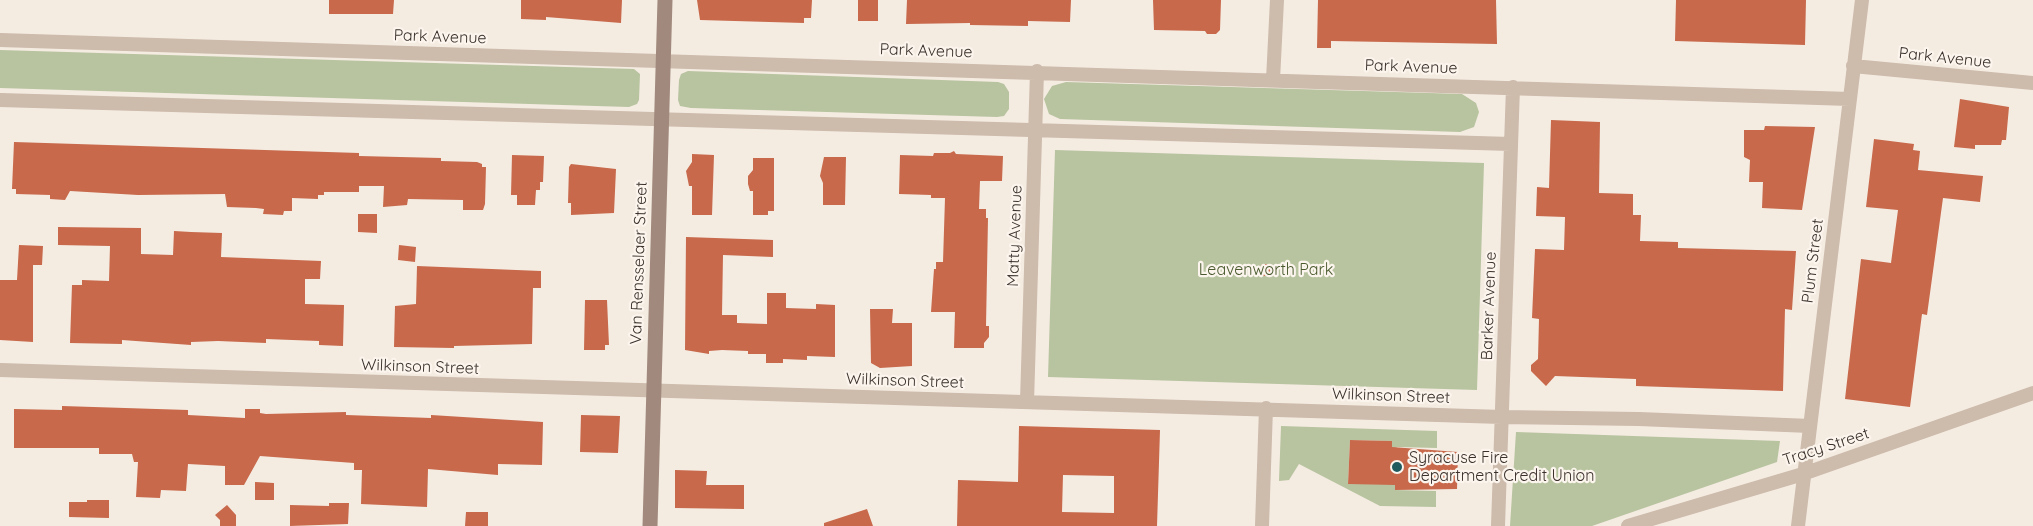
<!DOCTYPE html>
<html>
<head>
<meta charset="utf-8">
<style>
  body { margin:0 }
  canvas { display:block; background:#f4ebe1 }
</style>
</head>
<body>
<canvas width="2033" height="526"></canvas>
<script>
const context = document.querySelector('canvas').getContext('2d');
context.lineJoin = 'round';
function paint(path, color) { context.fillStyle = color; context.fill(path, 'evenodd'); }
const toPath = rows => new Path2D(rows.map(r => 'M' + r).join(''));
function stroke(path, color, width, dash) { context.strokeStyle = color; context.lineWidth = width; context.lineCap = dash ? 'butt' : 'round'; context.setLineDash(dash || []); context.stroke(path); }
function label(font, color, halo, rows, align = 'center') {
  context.font = font + ' Quicksand,sans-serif'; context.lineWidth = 4.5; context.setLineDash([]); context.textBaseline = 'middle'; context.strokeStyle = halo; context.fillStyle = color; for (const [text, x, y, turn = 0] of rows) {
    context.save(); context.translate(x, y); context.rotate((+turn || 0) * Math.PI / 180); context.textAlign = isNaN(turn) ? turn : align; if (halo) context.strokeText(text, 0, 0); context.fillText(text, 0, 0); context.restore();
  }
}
const green = toPath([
  [0,50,634,69,640,74,639,100,637,104,629,107,0,88],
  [688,71,998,82,1004,84,1009,92,1009,109,1004,116,997,117,691,108,680,106,678,100,679,80,681,74],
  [1066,82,1462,94,1476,103,1479,112,1474,127,1460,132,1060,119,1049,114,1044,99,1052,86],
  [1055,150,1484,163,1477,390,1048,377],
  [1281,426,1437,431,1437,448,1397,447,1392,452,1392,441,1350,440,1348,483,1395,481,1395,490,1436,491,1436,507,1380,506,1299,464,1289,480,1279,481],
  [1516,432,1780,441,1777,462,1592,526,1510,526]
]);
const building = toPath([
  [329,0,394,0,393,14,329,14],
  [521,0,622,0,621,23,546,17,546,20,521,19],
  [697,0,812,0,811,18,804,18,804,23,700,20],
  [858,0,878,0,878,21,858,21],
  [907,0,1071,0,1070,22,1028,21,1028,26,970,25,970,23,906,24],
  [1153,0,1221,0,1220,30,1216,34,1207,34,1205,31,1154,30],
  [1318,0,1496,0,1497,44,1331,41,1331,48,1317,48],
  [1676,0,1806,0,1805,45,1675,41],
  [1960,99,2009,107,2006,140,2002,140,2001,145,1975,145,1975,149,1954,147],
  [1551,120,1600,122,1599,193,1633,194,1633,215,1641,215,1640,241,1678,242,1678,248,1796,251,1792,310,1785,309,1783,391,1636,386,1636,379,1555,376,1546,386,1531,371,1531,365,1538,359,1539,319,1532,318,1535,249,1564,250,1565,217,1536,216,1537,187,1549,188],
  [1765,126,1815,127,1802,210,1762,208,1763,182,1749,182,1750,160,1744,157,1744,130,1764,130],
  [1874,139,1914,144,1913,150,1920,151,1918,170,1983,176,1980,202,1943,198,1927,315,1922,314,1910,407,1845,399,1861,259,1891,263,1898,210,1866,207],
  [14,142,359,153,359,156,441,158,441,161,477,162,482,164,482,167,486,167,485,204,483,210,463,210,463,200,408,199,407,205,383,207,384,186,359,186,359,192,324,192,324,195,318,195,318,199,292,198,292,211,284,211,283,215,263,214,264,209,256,208,227,207,225,194,138,195,70,191,65,200,50,199,50,195,16,194,16,189,12,189],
  [954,151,956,154,1003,156,1002,181,980,181,979,209,986,209,986,218,988,218,986,326,989,326,989,337,984,343,984,348,954,348,955,312,931,312,934,269,936,269,936,262,943,262,945,198,931,198,931,195,899,194,900,155,933,156,934,153,950,153],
  [692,154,714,155,712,215,692,215,692,186,689,186,686,171,692,162],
  [512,155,544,156,543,182,540,182,540,190,536,190,535,205,517,205,517,195,511,195],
  [824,157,846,157,845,205,823,205,823,183,820,176],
  [753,158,774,158,774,211,768,211,768,215,753,215,753,191,750,191,748,184,748,176,753,170],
  [571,164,616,169,614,213,571,215,571,203,568,203,569,167],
  [358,214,377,214,377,233,358,232],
  [58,227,141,228,141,254,173,255,174,231,191,232,222,233,221,257,321,261,320,279,305,279,305,304,344,305,343,346,319,345,319,341,266,339,266,343,218,341,191,342,191,345,122,340,122,344,70,343,72,285,82,285,82,280,109,281,110,246,58,245],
  [686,237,773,240,773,257,723,255,722,315,737,315,737,323,767,324,767,293,786,293,786,308,816,309,816,304,835,305,835,357,807,356,807,360,783,359,783,363,766,363,766,354,748,354,748,351,722,350,709,351,709,354,685,350],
  [19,245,43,246,42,265,33,265,33,342,0,340,0,280,17,280],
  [399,245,416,247,415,262,398,260],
  [1262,264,1270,264,1274,270,1270,276,1262,276,1259,270],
  [417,266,541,271,541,288,533,288,532,344,454,346,454,348,394,347,395,306,416,304],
  [585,300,607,300,609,345,605,345,605,350,584,350],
  [870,309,893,309,892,323,912,323,912,366,880,368,871,363],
  [62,406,188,410,188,415,245,418,245,409,260,409,260,413,266,414,346,412,346,415,431,418,431,415,543,422,542,465,498,464,498,475,428,469,427,507,361,504,362,470,354,470,354,463,260,456,244,485,225,485,225,466,188,464,186,491,161,490,160,498,136,497,138,462,134,462,132,454,99,454,99,448,14,448,14,409,62,410],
  [581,415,620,416,618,453,580,452],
  [1019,426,1160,430,1157,526,957,526,958,480,1018,482],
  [1063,475,1114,476,1114,513,1062,512],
  [1350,440,1392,441,1392,447,1458,452,1457,489,1395,490,1395,485,1348,484],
  [675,470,707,471,706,485,744,485,744,509,675,508],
  [255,482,274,483,274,500,255,500],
  [87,500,109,500,109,518,69,517,69,502,87,502],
  [329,503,349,503,348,524,290,526,290,505,329,506],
  [227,505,236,515,236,526,220,526,220,520,215,515],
  [867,509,873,526,824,526,824,523],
  [466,512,488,512,488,526,465,526]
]);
const street = toPath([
  [0,40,1850,99],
  [1853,66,2033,83],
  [1273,80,1277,0],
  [0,100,1511,144],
  [0,370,1502,417,1639,419,1810,426],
  [1027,402,1037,71],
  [1262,526,1266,408],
  [1498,526,1513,87],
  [1628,526,1803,474,2033,393],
  [1798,526,1862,0]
]);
const secondary = toPath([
  [650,526,665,0]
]);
const markers = [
  [1397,467,6,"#1f5a5e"]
];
const streetNames = [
  ["Park Avenue",440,37,2],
  ["Park Avenue",926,51,2],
  ["Park Avenue",1945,58,6],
  ["Park Avenue",1411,67,2],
  ["Matty Avenue",1015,236,-88],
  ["Plum Street",1813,261,-83],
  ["Van Rensselaer Street",639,263,-88],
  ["Barker Avenue",1489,306,-88],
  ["Wilkinson Street",420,367,2],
  ["Wilkinson Street",905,381,2],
  ["Wilkinson Street",1391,396,2],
  ["Tracy Street",1826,447,-18]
];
const parkNames = [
  ["Leavenworth Park",1266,270]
];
const poiNames = [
  ["Syracuse Fire",1409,458],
  ["Department Credit Union",1409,476]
];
paint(green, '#b8c4a0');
paint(building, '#c8694b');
stroke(street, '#cdbbac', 14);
stroke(secondary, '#a18a7d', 15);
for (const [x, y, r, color] of markers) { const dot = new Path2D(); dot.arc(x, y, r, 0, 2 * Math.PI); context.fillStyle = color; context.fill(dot); stroke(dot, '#fbf5ee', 2); }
label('16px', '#3b302b', '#fbf5ee', streetNames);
label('16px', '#4a5a2e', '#fbf5ee', parkNames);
label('16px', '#3b302b', '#fbf5ee', poiNames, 'left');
</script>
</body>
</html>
